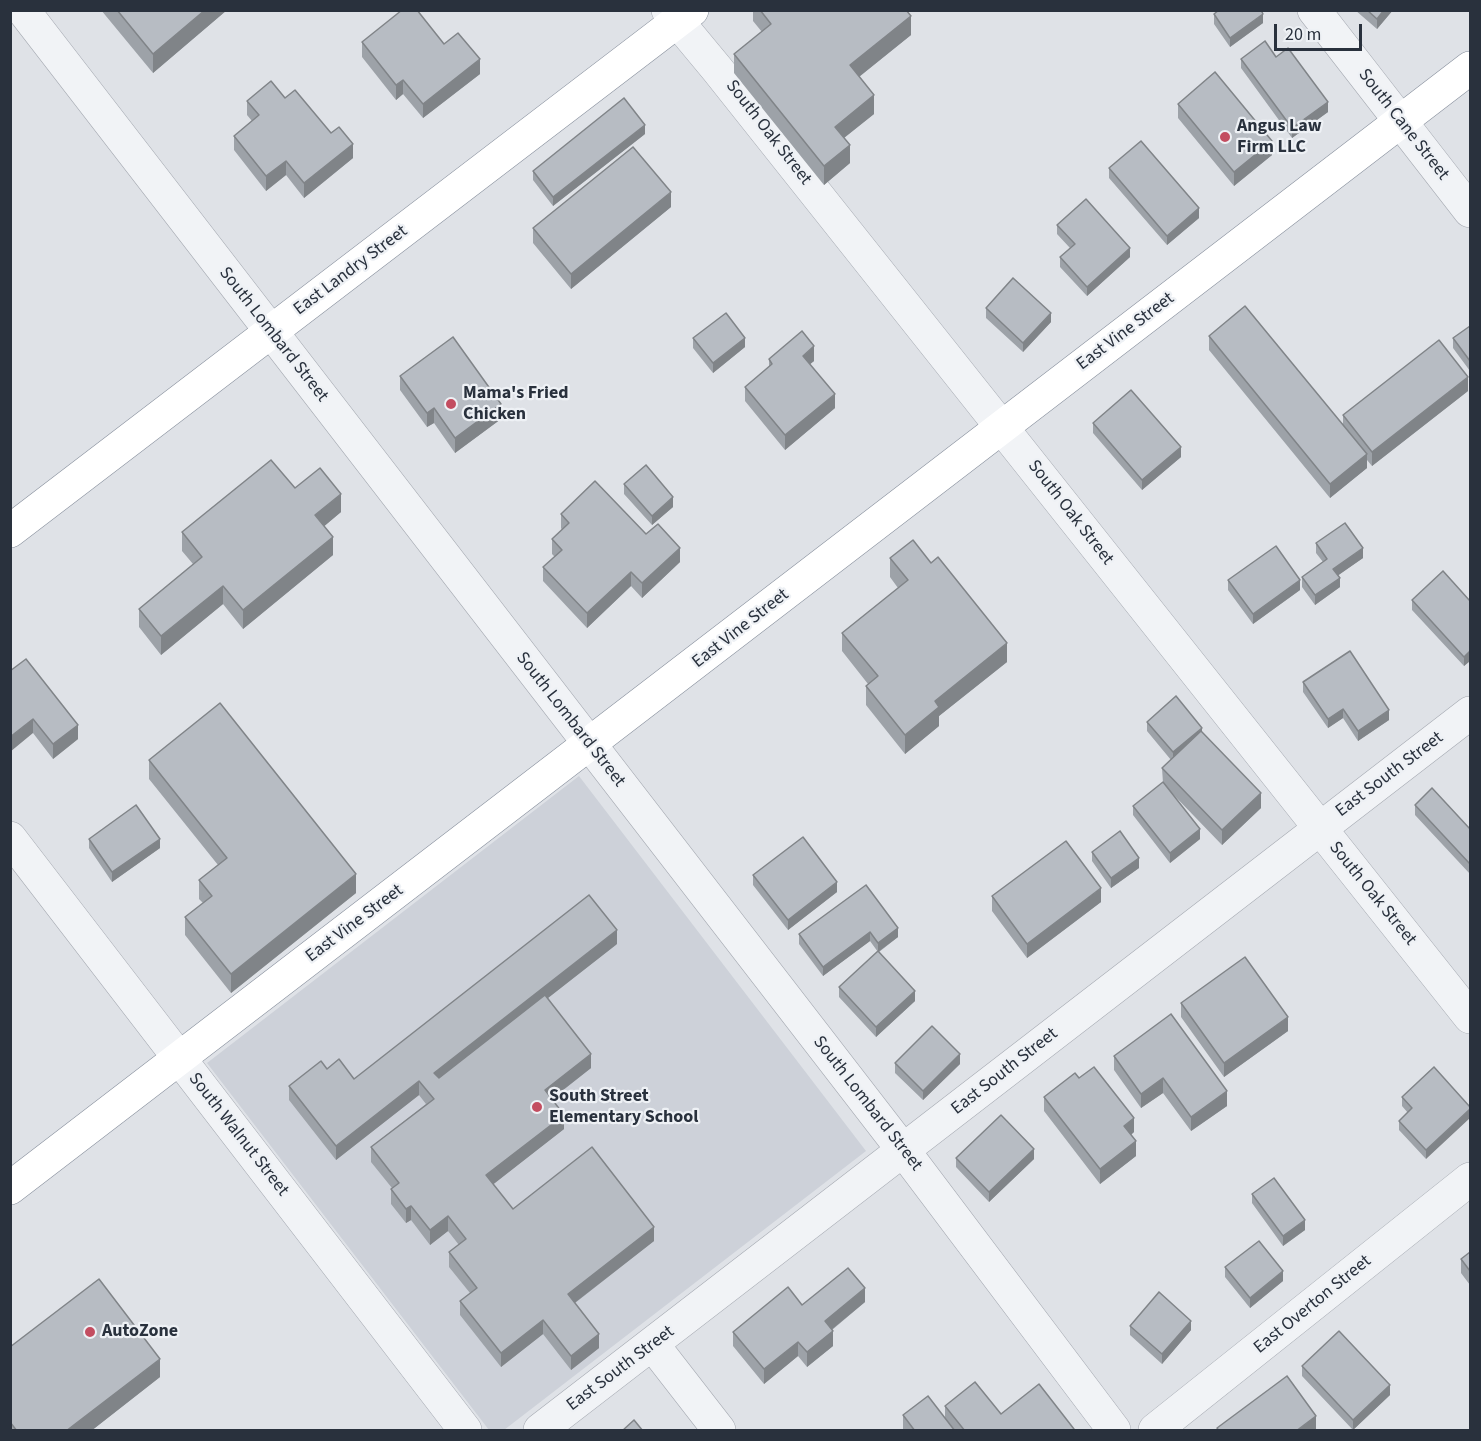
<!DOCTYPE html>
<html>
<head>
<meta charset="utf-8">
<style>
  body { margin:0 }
  #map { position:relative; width:1481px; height:1441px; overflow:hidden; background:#dfe2e7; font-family:"Source Sans 3",sans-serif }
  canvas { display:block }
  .frame { position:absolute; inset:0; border:12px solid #29313d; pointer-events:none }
  .scale { position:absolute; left:1274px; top:24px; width:88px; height:27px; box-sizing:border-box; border:3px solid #29313d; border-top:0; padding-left:8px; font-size:18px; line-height:21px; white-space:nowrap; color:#29313d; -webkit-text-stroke:4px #eef1f5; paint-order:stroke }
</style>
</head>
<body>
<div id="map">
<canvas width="1481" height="1441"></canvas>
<div class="frame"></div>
<div class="scale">20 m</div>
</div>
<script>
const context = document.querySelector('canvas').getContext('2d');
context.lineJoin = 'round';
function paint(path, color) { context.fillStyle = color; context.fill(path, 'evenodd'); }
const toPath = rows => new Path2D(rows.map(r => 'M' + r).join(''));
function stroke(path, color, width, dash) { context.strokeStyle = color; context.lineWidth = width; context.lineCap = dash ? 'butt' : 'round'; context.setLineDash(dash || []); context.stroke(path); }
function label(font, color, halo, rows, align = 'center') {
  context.font = font + ' "Source Sans 3",sans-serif'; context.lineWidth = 4.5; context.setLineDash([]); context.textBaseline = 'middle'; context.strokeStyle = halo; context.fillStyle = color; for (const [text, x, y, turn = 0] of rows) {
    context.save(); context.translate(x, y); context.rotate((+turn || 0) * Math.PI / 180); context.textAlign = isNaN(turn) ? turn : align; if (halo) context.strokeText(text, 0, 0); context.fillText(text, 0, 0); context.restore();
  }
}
const built = toPath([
  [579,776,866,1151,504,1430,489,1430,207,1063]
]);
const minor = toPath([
  [23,10,903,1150,1114,1430],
  [668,10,717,69,1470,1017],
  [1314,10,1470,211],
  [10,838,465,1430],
  [653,1345,719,1430],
  [540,1430,1470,713],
  [1155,1430,1470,1179]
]);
const highway = toPath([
  [10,531,692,10],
  [10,1188,1470,68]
]);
const wall = toPath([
  [101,10,227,10,153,73],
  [753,10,906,10,911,35,859,77,874,114,844,138,850,163,824,185,734,73,734,54,762,32,753,21],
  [1355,10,1393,10,1377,29],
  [1214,14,1263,23,1230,47,1214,24],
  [362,42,444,44,480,74,423,118,403,94,396,100,362,57],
  [1276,57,1328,112,1292,138,1241,68,1241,59],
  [285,98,353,158,304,198,286,175,266,191,234,150,234,136,252,121,247,115,247,101],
  [1178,104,1272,155,1234,186,1178,118],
  [645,134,553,206,533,180,533,171],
  [1109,168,1199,218,1167,245,1109,178],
  [671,207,571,289,533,243,533,228],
  [1057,225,1130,257,1087,296,1060,267,1060,257,1070,248,1057,234],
  [986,308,1051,322,1023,352,986,318],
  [1470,326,1470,371,1453,348,1453,338],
  [1209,336,1343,424,1343,415,1468,391,1372,466,1367,460,1367,468,1330,498,1209,350],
  [693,338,745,347,713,373,693,348],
  [769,359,814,361,810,364,835,408,785,450,745,401,745,387,769,367],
  [400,376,501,419,455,453,434,423,427,427,400,390],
  [1093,423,1181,457,1142,490,1093,433],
  [624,484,673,507,652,525,624,494],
  [295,488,341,512,324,526,333,555,243,629,223,604,161,655,139,627,139,609,193,564,182,551,182,532],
  [561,514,646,534,680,562,642,598,631,586,587,628,543,581,543,567,555,557,552,554,552,539,562,530,561,528],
  [1316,543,1363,558,1338,575,1340,587,1315,605,1302,587,1302,577,1323,562,1316,553],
  [890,558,1007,662,939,716,939,726,905,754,866,705,866,686,868,684,842,651,842,633,898,588,890,577],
  [1228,580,1300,590,1253,624,1228,590],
  [1412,600,1470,601,1470,661,1464,666,1412,610],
  [10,671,78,739,53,759,33,733],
  [1303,682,1389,720,1358,741,1343,718,1328,728,1303,692],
  [1147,722,1202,733,1261,808,1222,845,1167,788,1200,839,1170,863,1133,815,1133,806,1163,783,1162,768,1171,760,1147,731],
  [149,760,356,893,231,993,185,935,185,917,203,903,199,899,199,880,218,865,149,779],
  [1415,805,1470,829,1470,874,1415,815],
  [89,839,160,848,112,882,89,848],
  [1092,852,1139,868,1111,888,1092,861],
  [753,875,837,892,788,930,753,885],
  [992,896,1101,902,1027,958,992,911],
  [898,928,898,937,879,952,915,1001,876,1037,839,997,839,987,878,952,870,941,823,976,799,944,799,934],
  [617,944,548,998,591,1068,552,1099,564,1129,493,1184,513,1209,654,1241,575,1303,599,1348,571,1370,543,1334,501,1367,460,1315,460,1301,470,1293,449,1267,449,1252,459,1245,448,1231,430,1245,411,1220,406,1223,391,1204,391,1189,392,1188,371,1162,371,1147,426,1104,419,1095,336,1160,289,1100,289,1086,354,1079],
  [1181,1003,1288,1031,1224,1077,1181,1017],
  [1114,1056,1227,1106,1191,1131,1163,1093,1141,1108,1114,1070],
  [895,1063,960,1064,923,1100,895,1073],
  [1434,1067,1426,1159,1399,1130,1399,1121,1408,1113,1402,1106,1402,1097],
  [1079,1078,1134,1132,1131,1135,1136,1156,1100,1184,1044,1111,1044,1097],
  [956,1158,1034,1159,989,1202,956,1167],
  [1252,1194,1305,1230,1283,1246,1252,1203],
  [1470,1252,1470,1285,1461,1273,1461,1259],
  [1225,1267,1283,1281,1250,1308,1225,1277],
  [865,1302,832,1330,833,1346,807,1367,798,1356,764,1384,733,1346,733,1332,802,1305],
  [1130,1326,1191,1330,1162,1364,1130,1335],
  [10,1347,160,1377,91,1431,10,1431],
  [1302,1366,1390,1395,1353,1430,1302,1376],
  [945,1406,1001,1414,1074,1431,903,1431,903,1415,945,1418]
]);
const shadedWall = toPath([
  [205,10,227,10,153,73,153,54],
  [1384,10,1393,10,1377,29,1377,19],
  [1263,14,1263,23,1230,47,1230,38],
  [911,16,911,35,850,84,850,65],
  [480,59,480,74,423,118,423,104],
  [403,80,403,94,396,100,396,85],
  [874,95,874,114,835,145,835,127],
  [1328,102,1328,112,1292,138,1292,128],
  [645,125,645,134,553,206,553,197],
  [1272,141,1272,155,1234,186,1234,172],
  [353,144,353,158,304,198,304,183],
  [850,145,850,163,824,185,824,166],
  [286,161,286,175,266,191,266,176],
  [671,192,671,207,571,289,571,274],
  [1199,208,1199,218,1167,245,1167,236],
  [1130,248,1130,257,1087,296,1087,287],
  [1051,313,1051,322,1023,352,1023,343],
  [745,338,745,347,713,373,713,363],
  [814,346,814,361,803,370,803,356],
  [1468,377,1468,391,1372,466,1372,452],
  [835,394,835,408,785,450,785,435],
  [501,404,501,419,455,453,455,438],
  [434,408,434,423,427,427,427,413],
  [1181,447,1181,457,1142,490,1142,480],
  [1367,454,1367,468,1330,498,1330,484],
  [341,494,341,512,315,534,315,515],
  [673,497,673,507,652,525,652,516],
  [333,537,333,555,243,629,243,610],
  [680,548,680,562,642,598,642,583],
  [1363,548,1363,558,1333,579,1333,569],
  [631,572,631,586,587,628,587,613],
  [1340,578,1340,587,1315,605,1315,595],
  [1300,580,1300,590,1253,624,1253,614],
  [223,586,223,604,161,655,161,636],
  [1007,643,1007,662,939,716,939,726,905,754,905,735,935,701],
  [1470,651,1470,661,1464,666,1464,657],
  [1343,709,1343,718,1328,728,1328,719],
  [1389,710,1389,720,1358,741,1358,731],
  [33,719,33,733,10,752,10,737],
  [78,725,78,739,53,759,53,744],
  [1202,728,1202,737,1173,762,1173,752],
  [1261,793,1261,808,1222,845,1222,830],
  [1200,829,1200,839,1170,863,1170,853],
  [160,839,160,848,112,882,112,872],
  [1139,858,1139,868,1111,888,1111,878],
  [356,874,356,893,231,993,231,974],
  [837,882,837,892,788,930,788,920],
  [1101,888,1101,902,1027,958,1027,944],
  [898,928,898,937,878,952,878,943],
  [617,930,617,944,434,1087,434,1073],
  [870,932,870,941,823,976,823,967],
  [915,991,915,1001,876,1037,876,1027],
  [1288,1017,1288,1031,1224,1077,1224,1063],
  [591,1054,591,1068,545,1104,545,1090],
  [960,1054,960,1064,923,1100,923,1091],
  [1163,1078,1163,1093,1141,1108,1141,1094],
  [419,1081,419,1095,336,1160,336,1146],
  [1227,1091,1227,1106,1191,1131,1191,1117],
  [1470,1109,1470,1118,1426,1159,1426,1150],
  [564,1115,564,1129,486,1190,486,1175],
  [1134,1118,1134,1132,1124,1140,1124,1126],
  [1136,1141,1136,1156,1100,1184,1100,1169],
  [1034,1149,1034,1159,989,1202,989,1192],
  [411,1206,411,1220,406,1223,406,1209],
  [448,1216,448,1231,430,1245,430,1230],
  [1305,1220,1305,1230,1283,1246,1283,1236],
  [654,1227,654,1241,568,1308,568,1294],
  [1283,1271,1283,1281,1250,1308,1250,1298],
  [865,1288,865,1302,825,1335,825,1321],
  [543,1320,543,1334,501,1367,501,1353],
  [1191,1321,1191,1330,1162,1364,1162,1354],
  [833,1331,833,1346,807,1367,807,1352],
  [599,1334,599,1348,571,1370,571,1356],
  [798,1342,798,1356,764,1384,764,1369],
  [160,1359,160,1377,91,1431,66,1431],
  [1390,1385,1390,1395,1353,1430,1353,1420],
  [1316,1416,1316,1431,1296,1431]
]);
const building = toPath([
  [117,10,205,10,153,54,117,10],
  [402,10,417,10,444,44,458,33,480,59,423,104,403,80,396,85,362,42,402,10],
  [760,10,906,10,911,16,850,65,874,95,835,127,850,145,824,166,734,54,771,24,760,10],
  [1219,10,1261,10,1263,14,1230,38,1214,14,1219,10],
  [1367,10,1384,10,1377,19,1367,10],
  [1265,41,1276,57,1288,48,1328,102,1292,128,1241,59,1265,41],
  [1215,72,1272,141,1234,172,1178,104,1215,72],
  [271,81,285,98,295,90,331,133,339,127,353,144,304,183,286,161,266,176,234,136,259,115,247,101,271,81],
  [624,98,645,125,553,197,533,171,624,98],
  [1141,141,1199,208,1167,236,1109,168,1141,141],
  [633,147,671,192,571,274,533,228,633,147],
  [1086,199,1130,248,1087,287,1060,257,1075,244,1057,225,1086,199],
  [1013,278,1051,313,1023,343,986,308,1013,278],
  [1245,306,1367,454,1330,484,1209,336,1245,306],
  [726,313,745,338,713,363,693,338,726,313],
  [1470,326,1470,361,1453,338,1470,326],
  [802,331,814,346,803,356,835,394,785,435,745,387,772,364,769,359,802,331],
  [453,337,501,404,455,438,434,408,427,413,400,376,453,337],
  [1439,340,1468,377,1372,452,1343,415,1439,340],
  [1131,390,1181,447,1142,480,1093,423,1131,390],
  [271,460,295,488,320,468,341,494,315,515,333,537,243,610,223,586,161,636,139,609,202,557,182,532,271,460],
  [646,465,673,497,652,516,624,484,646,465],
  [595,481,646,534,658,524,680,548,642,583,631,572,587,613,543,567,562,550,552,539,569,523,561,514,595,481],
  [1345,523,1363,548,1333,569,1340,578,1315,595,1302,577,1327,559,1316,543,1345,523],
  [913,540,931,563,938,557,1007,643,935,701,939,707,905,735,866,686,878,676,842,633,908,580,890,558,913,540],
  [1276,546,1300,580,1253,614,1228,580,1276,546],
  [1443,571,1470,601,1470,651,1464,657,1412,600,1443,571],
  [1350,651,1389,710,1358,731,1343,709,1328,719,1303,682,1350,651],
  [26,659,78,725,53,744,33,719,10,737,10,671,26,659],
  [1176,696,1202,728,1173,752,1147,722,1176,696],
  [220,703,356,874,231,974,185,917,212,896,199,880,227,858,149,760,220,703],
  [1201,731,1261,793,1222,830,1162,768,1201,731],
  [1163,782,1200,829,1170,853,1133,806,1163,782],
  [1432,788,1470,829,1470,864,1415,805,1432,788],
  [136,805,160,839,112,872,89,839,136,805],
  [1120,831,1139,858,1111,878,1092,852,1120,831],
  [803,837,837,882,788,920,753,875,803,837],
  [1066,841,1101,888,1027,944,992,896,1066,841],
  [866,885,898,928,878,943,870,932,823,967,799,934,866,885],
  [589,895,617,930,434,1073,439,1078,545,995,591,1054,545,1090,564,1115,486,1175,513,1209,592,1147,654,1227,568,1294,599,1334,571,1356,543,1320,501,1353,460,1301,477,1288,449,1252,466,1239,448,1216,430,1230,411,1206,406,1209,391,1189,399,1183,371,1147,434,1099,419,1081,336,1146,289,1086,321,1061,327,1069,339,1059,354,1079,589,895],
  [878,951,915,991,876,1027,839,987,878,951],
  [1245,957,1288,1017,1224,1063,1181,1003,1245,957],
  [1171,1014,1227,1091,1191,1117,1163,1078,1141,1094,1114,1056,1171,1014],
  [932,1026,960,1054,923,1091,895,1063,932,1026],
  [1094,1067,1134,1118,1124,1126,1136,1141,1100,1169,1044,1097,1075,1073,1079,1078,1094,1067],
  [1434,1067,1470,1107,1470,1109,1426,1150,1399,1121,1412,1108,1402,1097,1434,1067],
  [1001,1115,1034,1149,989,1192,956,1158,1001,1115],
  [1274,1178,1305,1220,1283,1236,1252,1194,1274,1178],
  [1259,1241,1283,1271,1250,1298,1225,1267,1259,1241],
  [1470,1252,1470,1271,1461,1259,1470,1252],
  [848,1268,865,1288,825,1321,833,1331,807,1352,798,1342,764,1369,733,1332,788,1287,802,1305,848,1268],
  [99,1279,160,1359,66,1431,17,1431,10,1422,10,1347,99,1279],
  [1159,1292,1191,1321,1162,1354,1130,1326,1159,1292],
  [1339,1331,1390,1385,1353,1420,1302,1366,1339,1331],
  [1287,1376,1316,1416,1296,1431,1219,1431,1217,1428,1287,1376],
  [975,1382,1001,1414,1039,1384,1074,1429,1072,1431,965,1431,945,1406,975,1382],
  [928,1396,955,1431,915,1431,903,1415,928,1396],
  [634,1420,643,1431,622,1431,634,1420]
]);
const markers = [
  [1225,137,6,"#c34d60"],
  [451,404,6,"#c34d60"],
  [537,1107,6,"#c34d60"],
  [90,1332,6,"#c34d60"]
];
const streetNames = [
  ["South Cane Street",1403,125,52],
  ["South Oak Street",768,133,52],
  ["East Landry Street",351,271,-37],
  ["East Vine Street",1126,332,-37],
  ["South Lombard Street",273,335,52],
  ["South Oak Street",1070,513,52],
  ["East Vine Street",741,629,-38],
  ["South Lombard Street",570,720,52],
  ["East South Street",1390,775,-37],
  ["South Oak Street",1372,894,51],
  ["East Vine Street",355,924,-37],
  ["East South Street",1005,1072,-38],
  ["South Lombard Street",867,1104,52],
  ["South Walnut Street",238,1135,52],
  ["East Overton Street",1313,1305,-39],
  ["East South Street",621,1369,-37]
];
const poiNames = [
  ["Angus Law",1237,127],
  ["Firm LLC",1237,148],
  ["Mama's Fried",463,394],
  ["Chicken",463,415],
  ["South Street",549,1097],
  ["Elementary School",549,1118],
  ["AutoZone",102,1332]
];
paint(built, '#cdd1d9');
stroke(minor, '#a5a9b1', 34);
stroke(highway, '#88909d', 34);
stroke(minor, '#f1f3f6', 33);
stroke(highway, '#fff', 33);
paint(wall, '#9da2a8');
paint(shadedWall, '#808488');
paint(building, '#b7bcc3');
stroke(building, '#808488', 1.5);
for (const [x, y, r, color] of markers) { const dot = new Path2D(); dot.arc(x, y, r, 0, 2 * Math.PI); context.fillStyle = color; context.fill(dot); stroke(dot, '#eef1f5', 2); }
label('18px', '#29313d', '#eef1f5', streetNames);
label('bold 18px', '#29313d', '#eef1f5', poiNames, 'left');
</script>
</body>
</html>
